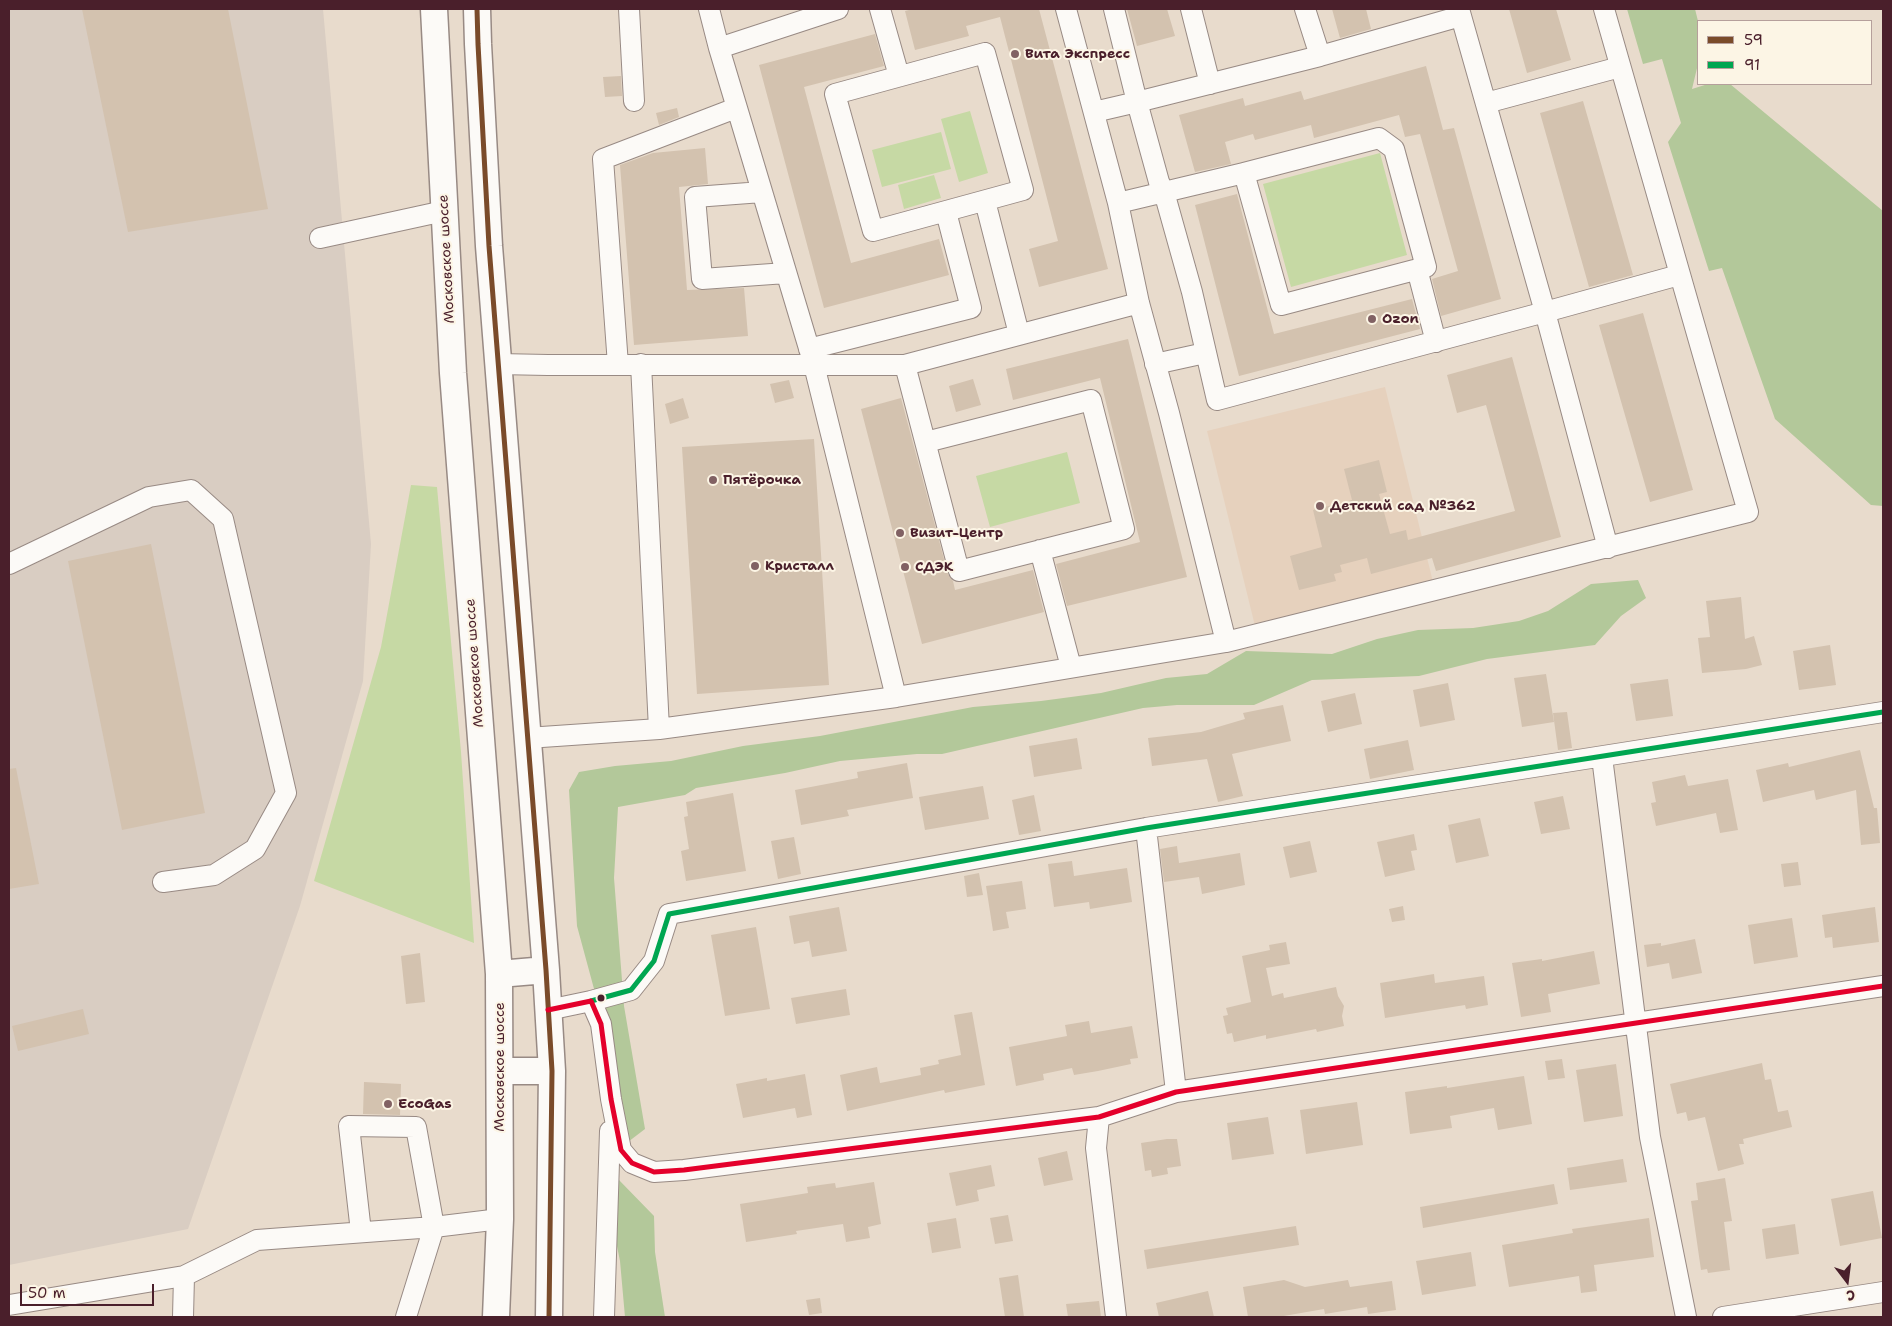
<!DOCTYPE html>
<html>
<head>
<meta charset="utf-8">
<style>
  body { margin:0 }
  #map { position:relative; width:1892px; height:1326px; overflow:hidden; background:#e8dbcc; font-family:"Shantell Sans",sans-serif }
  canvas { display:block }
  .frame { position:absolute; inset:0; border:10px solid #4a1f2b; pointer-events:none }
  .legend { position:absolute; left:1697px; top:20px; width:175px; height:65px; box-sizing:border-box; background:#fcf5e5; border:1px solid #b59f9b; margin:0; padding:6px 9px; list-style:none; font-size:15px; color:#4a1f2b }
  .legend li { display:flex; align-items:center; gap:10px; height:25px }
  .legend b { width:25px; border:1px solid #b59f9b }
  .north { position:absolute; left:1822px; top:1256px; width:50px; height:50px; -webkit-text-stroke:4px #fcf5e5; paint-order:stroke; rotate:165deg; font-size:14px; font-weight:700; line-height:20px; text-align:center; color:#4a1f2b }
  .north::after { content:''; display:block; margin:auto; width:18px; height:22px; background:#4a1f2b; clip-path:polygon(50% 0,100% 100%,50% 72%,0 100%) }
  .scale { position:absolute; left:20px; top:1284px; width:134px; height:22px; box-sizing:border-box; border:2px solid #4a1f2b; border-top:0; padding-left:6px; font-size:15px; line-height:18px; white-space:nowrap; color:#4a1f2b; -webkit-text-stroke:4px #fcf5e5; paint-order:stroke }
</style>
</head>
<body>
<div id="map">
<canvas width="1892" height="1326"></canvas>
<div class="frame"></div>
<ul class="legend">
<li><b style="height:6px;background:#7a4b2a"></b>59</li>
<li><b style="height:6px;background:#00a651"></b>91</li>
</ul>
<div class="north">С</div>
<div class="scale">50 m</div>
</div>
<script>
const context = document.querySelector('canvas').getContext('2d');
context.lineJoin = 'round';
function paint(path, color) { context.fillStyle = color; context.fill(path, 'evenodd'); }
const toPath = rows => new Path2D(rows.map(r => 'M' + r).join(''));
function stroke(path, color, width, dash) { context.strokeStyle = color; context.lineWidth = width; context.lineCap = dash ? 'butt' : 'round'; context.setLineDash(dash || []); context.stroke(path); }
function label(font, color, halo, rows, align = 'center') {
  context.font = font + ' "Shantell Sans",sans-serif'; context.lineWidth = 4; context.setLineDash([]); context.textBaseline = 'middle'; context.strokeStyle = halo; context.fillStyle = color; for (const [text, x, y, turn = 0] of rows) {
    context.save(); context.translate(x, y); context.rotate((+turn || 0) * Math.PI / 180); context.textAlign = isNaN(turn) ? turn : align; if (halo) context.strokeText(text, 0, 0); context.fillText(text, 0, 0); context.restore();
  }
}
const built = toPath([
  [1385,387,1433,582,1255,626,1207,431]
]);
const industrial = toPath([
  [9,9,323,9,371,544,363,681,300,906,188,1229,9,1265]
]);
const green = toPath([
  [970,111,988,173,959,182,941,119],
  [941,132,951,169,882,187,872,150],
  [1380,153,1407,255,1291,287,1263,184],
  [934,175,941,198,904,209,898,185],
  [1067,452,1080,503,990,527,976,476],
  [411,485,437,487,461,752,474,943,314,881,381,647]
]);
const forest = toPath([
  [1627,9,1695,9,1698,21,1698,64,1692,89,1708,84,1730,84,1883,211,1883,506,1871,505,1775,419,1722,268,1709,271,1668,142,1681,123,1662,59,1643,64],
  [1638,580,1646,598,1621,616,1595,645,1487,659,1419,676,1312,680,1254,705,1177,705,1143,708,942,754,917,754,840,761,785,773,696,788,685,795,618,807,614,878,624,1006,645,1129,624,1145,604,1121,600,1011,577,926,569,790,579,772,615,766,671,761,743,746,820,736,973,707,1041,701,1101,693,1166,678,1207,674,1246,651,1332,654,1377,639,1418,630,1473,628,1519,621,1548,611,1591,584],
  [619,1180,654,1216,655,1252,665,1317,625,1317,620,1261,606,1192]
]);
const building = toPath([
  [82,9,228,9,268,209,128,232],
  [913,9,1039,9,1108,269,1039,287,1029,249,1058,241,1000,17,966,26,969,36,915,50,905,11],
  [1127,9,1167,9,1175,36,1137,46],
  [1332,9,1366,9,1371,29,1340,38],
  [1509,9,1556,9,1571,60,1527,73],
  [875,34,884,66,804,87,851,263,939,239,949,275,824,308,759,65],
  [1426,66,1443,130,1454,128,1501,299,1441,316,1432,279,1458,271,1420,134,1405,137,1399,115,1314,138,1311,125,1255,140,1253,134,1225,142,1231,164,1195,172,1179,115,1243,98,1245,106,1301,91,1304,100],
  [621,76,622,96,605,97,603,77],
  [1583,101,1633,275,1589,287,1540,113],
  [677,108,679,117,659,125,656,113],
  [705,148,708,184,679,187,687,290,744,288,748,336,634,345,620,165,653,153],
  [1237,194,1274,334,1412,299,1420,329,1239,376,1195,205],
  [1643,313,1693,490,1650,502,1599,325],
  [1128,339,1187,577,1067,606,1056,564,1140,542,1100,378,1013,400,1006,369],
  [1512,357,1561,537,1436,571,1432,558,1371,574,1367,558,1340,565,1342,572,1334,574,1336,581,1299,590,1290,556,1322,547,1313,510,1352,500,1344,469,1379,460,1387,492,1379,494,1390,534,1406,530,1408,540,1515,511,1486,405,1457,413,1447,375],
  [973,379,981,405,956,412,949,386],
  [789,380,794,398,775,403,770,384],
  [683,398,689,418,670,424,665,404],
  [901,398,948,574,953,581,955,590,1033,570,1044,612,922,644,861,409],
  [814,439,829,685,697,694,682,447],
  [151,544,205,813,122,830,68,561],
  [1741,597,1745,639,1754,636,1762,665,1746,669,1702,673,1698,638,1710,637,1706,601],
  [1830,645,1836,685,1799,690,1793,651],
  [1546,674,1554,722,1522,727,1514,678],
  [1668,679,1673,716,1636,721,1630,684],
  [1448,683,1455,720,1420,727,1413,690],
  [1355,693,1362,724,1328,732,1321,701],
  [1283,705,1291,741,1232,754,1243,796,1218,802,1207,759,1152,766,1148,738,1201,732,1245,719,1243,713],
  [1567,712,1572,748,1558,750,1553,713],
  [1077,738,1082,769,1034,777,1029,746],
  [1408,740,1414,770,1370,779,1364,749],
  [1860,750,1874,808,1877,808,1880,843,1861,845,1856,790,1816,800,1814,790,1763,802,1756,770,1788,763,1789,767],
  [907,763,913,798,847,810,849,816,801,825,795,790,858,778,857,772],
  [16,768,39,884,9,889,9,769],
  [1685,775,1688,786,1728,779,1738,830,1720,833,1716,813,1656,826,1651,803,1656,802,1652,782],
  [983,786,989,819,925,830,919,797],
  [733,793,746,871,686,881,681,851,689,849,684,817,688,816,686,802],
  [1034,795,1041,831,1019,835,1012,800],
  [1563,796,1570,829,1541,834,1534,802],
  [1480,818,1489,856,1456,863,1448,825],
  [1414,834,1417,850,1411,851,1415,870,1385,877,1377,842],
  [794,837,801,874,778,879,771,841],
  [1310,841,1317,872,1290,878,1283,847],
  [1177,846,1179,863,1240,853,1245,885,1202,894,1199,877,1164,882,1160,849],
  [1072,861,1074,876,1127,868,1132,902,1090,909,1089,902,1054,907,1048,864],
  [1798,862,1801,885,1784,887,1781,864],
  [979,873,983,895,967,897,964,876],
  [1022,881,1026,909,1006,912,1009,928,993,931,986,886],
  [1403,906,1405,920,1392,922,1389,909],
  [839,907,847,951,812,957,809,941,794,944,789,916],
  [1875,907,1879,942,1833,948,1832,937,1825,938,1822,915],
  [1792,918,1798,957,1754,964,1748,925],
  [756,927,770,1009,725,1016,711,935],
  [1695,939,1702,973,1672,979,1669,963,1647,967,1644,945,1661,943,1661,946],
  [1286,942,1290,964,1266,968,1272,996,1283,993,1284,998,1336,987,1338,996,1344,1006,1342,1016,1344,1026,1317,1032,1316,1029,1266,1039,1266,1035,1234,1042,1232,1033,1227,1034,1223,1016,1228,1015,1226,1008,1251,1002,1242,956,1270,950,1269,945],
  [1594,951,1600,984,1548,994,1551,1012,1521,1017,1512,963,1542,959,1542,961],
  [420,953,425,1002,406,1004,401,956],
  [1434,974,1435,983,1484,976,1488,1005,1466,1009,1465,1005,1385,1018,1380,983],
  [846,989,850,1015,796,1024,791,998],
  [83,1009,89,1034,18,1051,12,1026],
  [972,1012,985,1085,945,1093,944,1090,847,1111,840,1075,877,1067,880,1083,921,1075,920,1068,939,1064,938,1060,961,1055,954,1015],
  [1089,1021,1091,1033,1132,1026,1138,1058,1130,1059,1131,1064,1098,1071,1074,1075,1072,1068,1043,1074,1044,1080,1016,1086,1009,1047,1067,1036,1065,1025],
  [1562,1059,1565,1078,1548,1080,1545,1061],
  [1762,1063,1765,1080,1771,1079,1778,1112,1788,1110,1792,1127,1743,1139,1744,1144,1739,1144,1744,1164,1718,1171,1705,1117,1688,1121,1686,1112,1677,1114,1670,1084],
  [1616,1064,1623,1116,1584,1122,1576,1070],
  [805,1074,812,1115,797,1118,795,1108,743,1118,736,1084,767,1078,767,1081],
  [1524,1076,1532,1124,1498,1130,1494,1108,1450,1116,1452,1128,1410,1134,1405,1092,1447,1086,1447,1088],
  [364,1082,401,1084,400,1115,363,1114],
  [1357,1102,1363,1145,1306,1154,1300,1110],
  [1268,1117,1274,1154,1232,1160,1227,1123],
  [1167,1139,1177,1139,1181,1166,1167,1168,1168,1174,1152,1177,1151,1170,1145,1171,1141,1143],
  [1067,1151,1073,1180,1044,1186,1038,1158],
  [1623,1159,1627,1182,1570,1190,1567,1168],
  [991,1165,995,1186,977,1190,979,1201,956,1206,949,1173],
  [1725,1178,1732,1221,1724,1222,1730,1270,1708,1273,1707,1269,1701,1270,1691,1201,1698,1200,1696,1183],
  [874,1182,881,1224,868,1227,870,1238,846,1242,843,1224,796,1231,797,1234,746,1242,740,1204,808,1193,807,1187,820,1185,835,1183,836,1188],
  [1554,1184,1558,1204,1423,1228,1420,1207],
  [1873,1191,1882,1238,1840,1246,1831,1199],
  [1008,1215,1013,1241,995,1244,990,1218],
  [956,1218,961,1248,932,1253,927,1223],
  [1649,1218,1654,1257,1594,1265,1597,1291,1581,1293,1579,1276,1509,1287,1502,1245,1573,1233,1572,1229],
  [1795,1224,1799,1254,1766,1259,1762,1229],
  [1296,1226,1299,1245,1147,1269,1144,1250],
  [1471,1252,1476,1286,1422,1295,1416,1261],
  [1018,1275,1024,1317,1005,1317,999,1278],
  [1284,1280,1305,1287,1348,1280,1350,1287,1392,1281,1396,1310,1368,1314,1367,1307,1325,1314,1324,1309,1278,1317,1248,1317,1243,1287],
  [1208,1291,1214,1317,1159,1317,1156,1303],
  [820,1298,822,1313,809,1315,806,1300],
  [1099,1301,1101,1317,1068,1317,1066,1304]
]);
const minor = toPath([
  [629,9,634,101],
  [709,9,719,48],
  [838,9,719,48,814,365,896,697],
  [880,9,899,76],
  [1066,9,1118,203,1139,303,1169,413,1226,642],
  [1191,9,1210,84],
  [1305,9,1320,56],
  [1459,9,1545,312,1679,275],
  [1461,16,1320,56,1137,102,1159,182,1164,192,1192,292,1217,400,1545,312,1608,548],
  [985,53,1023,190,873,231,835,94,985,53],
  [1486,103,1620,67],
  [1094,112,1137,102,1114,9],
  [762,192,695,197,702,279,786,273],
  [985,201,1019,334],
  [1118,203,1244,173,1281,305,1426,267,1394,149,1379,138,1244,173],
  [320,238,444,211],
  [1417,269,1436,342],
  [809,349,971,308,946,212],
  [498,364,548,365,905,365,1139,303],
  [641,364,659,729],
  [1155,364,1205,353],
  [618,365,603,159,736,108],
  [905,365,959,571,1124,529,1091,400,926,442],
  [1040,550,1071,667],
  [9,564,149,497,191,490,223,519,286,793,255,849,214,875,163,882],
  [527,738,659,729,896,697,1226,642,1748,512,1604,9],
  [1602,757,1650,1137,1686,1317],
  [1146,828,1176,1092],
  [591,1001,631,990,654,961,669,914,1146,828,1883,712],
  [548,1010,591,1001,601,1024,611,1099,621,1150,632,1163,654,1172,684,1170,1099,1117,1176,1092,1883,986],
  [1099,1117,1096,1148,1116,1317],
  [361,1232,349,1126,416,1127,434,1227,406,1317],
  [9,1305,184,1276,257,1240,434,1227,500,1219],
  [183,1317,184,1276],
  [604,1317,610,1131],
  [1723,1317,1883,1292]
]);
const major = toPath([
  [434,9,453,373,499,974,500,1219,496,1317],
  [477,9,478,44,489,246,546,970,552,1071,549,1317],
  [499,974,546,970],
  [501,1071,552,1071]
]);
const bus1 = toPath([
  [477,9,478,44,489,246,546,970,552,1071,549,1317]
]);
const bus2 = toPath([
  [591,1001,631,990,654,961,669,914,1146,828,1883,712]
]);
const bus3 = toPath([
  [548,1010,591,1001,601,1024,611,1099,621,1150,632,1163,654,1172,684,1170,1099,1117,1176,1092,1883,986]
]);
const markers = [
  [1015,54,5,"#816163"],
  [1372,319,5,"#816163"],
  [713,480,5,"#816163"],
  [1320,506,5,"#816163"],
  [900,533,5,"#816163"],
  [755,566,5,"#816163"],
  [905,567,5,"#816163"],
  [601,998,4.5,"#4a1f2b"],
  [388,1104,5,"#816163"]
];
const poiNames = [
  ["Вита Экспресс",1025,54],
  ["Ozon",1382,319],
  ["Пятёрочка",723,480],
  ["Детский сад №362",1330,506],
  ["Визит-Центр",910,533],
  ["Кристалл",765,566],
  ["СДЭК",915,567],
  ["EcoGas",398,1104]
];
const streetNames = [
  ["Московское шоссе",447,259,-93],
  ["Московское шоссе",475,663,-94],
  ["Московское шоссе",500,1067,-90]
];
paint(built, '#e6d1bd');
paint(industrial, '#d9cdc2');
paint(green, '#c6d9a4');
paint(forest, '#b3c89a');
paint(building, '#d3c2af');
stroke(minor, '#988a84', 22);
stroke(major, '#988a84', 29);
stroke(minor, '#fcfaf7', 20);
stroke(major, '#fcfaf7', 26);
stroke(bus1, '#7a4b2a', 5);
stroke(bus2, '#00a651', 5);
stroke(bus3, '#e4002b', 5);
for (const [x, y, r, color] of markers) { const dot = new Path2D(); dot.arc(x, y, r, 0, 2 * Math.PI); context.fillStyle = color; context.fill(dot); stroke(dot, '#fcf5e5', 2); }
label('bold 14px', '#4a1f2b', '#fcf5e5', poiNames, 'left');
label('14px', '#4a1f2b', '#fcf5e5', streetNames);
</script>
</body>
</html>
